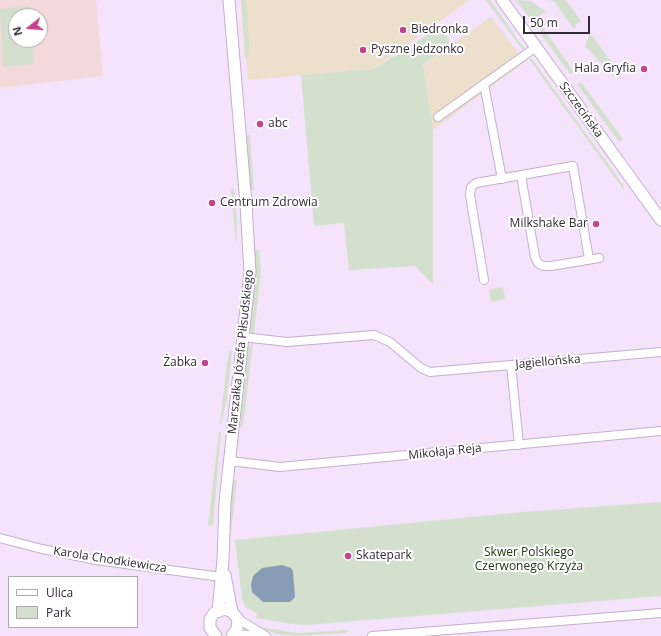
<!DOCTYPE html>
<html>
<head>
<meta charset="utf-8">
<style>
  body { margin:0 }
  #map { position:relative; width:661px; height:636px; overflow:hidden; background:#f5e3fb; font-family:"Open Sans",sans-serif }
  canvas { display:block }
  .legend { position:absolute; left:8px; top:576px; width:130px; height:52px; box-sizing:border-box; background:#fff; border:1px solid #adaaae; margin:0; padding:5px 7px; list-style:none; font-size:12px; color:#322a35 }
  .legend li { display:flex; align-items:center; gap:8px; height:20px }
  .legend b { width:20px; border:1px solid #adaaae }
  .north { position:absolute; left:8px; top:8px; width:40px; height:40px; box-sizing:border-box; background:#fff; border:1px solid #adaaae; border-radius:50%; rotate:253deg; font-size:11px; font-weight:700; line-height:16px; text-align:center; color:#322a35 }
  .north::after { content:''; display:block; margin:auto; width:14px; height:18px; background:#c2438f; clip-path:polygon(50% 0,100% 100%,50% 72%,0 100%) }
  .scale { position:absolute; left:523px; top:16px; width:67px; height:18px; box-sizing:border-box; border:2px solid #322a35; border-top:0; padding-left:5px; font-size:12px; line-height:14px; white-space:nowrap; color:#322a35; -webkit-text-stroke:3px #fff; paint-order:stroke }
</style>
</head>
<body>
<div id="map">
<canvas width="661" height="636"></canvas>
<ul class="legend">
<li><b style="height:5px;background:#fff"></b>Ulica</li>
<li><b style="height:11px;background:#d4e0ce"></b>Park</li>
</ul>
<div class="north">N</div>
<div class="scale">50 m</div>
</div>
<script>
const context = document.querySelector('canvas').getContext('2d');
context.lineJoin = 'round';
function paint(path, color) { context.fillStyle = color; context.fill(path, 'evenodd'); }
const toPath = rows => new Path2D(rows.map(r => 'M' + r).join(''));
function stroke(path, color, width, dash) { context.strokeStyle = color; context.lineWidth = width; context.lineCap = dash ? 'butt' : 'round'; context.setLineDash(dash || []); context.stroke(path); }
function label(font, color, halo, rows, align = 'center') {
  context.font = font + ' "Open Sans",sans-serif'; context.lineWidth = 4; context.setLineDash([]); context.textBaseline = 'middle'; context.strokeStyle = halo; context.fillStyle = color; for (const [text, x, y, turn = 0] of rows) {
    context.save(); context.translate(x, y); context.rotate((+turn || 0) * Math.PI / 180); context.textAlign = isNaN(turn) ? turn : align; if (halo) context.strokeText(text, 0, 0); context.fillText(text, 0, 0); context.restore();
  }
}
const commercial = toPath([
  [241,0,469,0,374,69,248,80],
  [491,17,525,62,433,130,423,65]
]);
const education = toPath([
  [0,0,96,0,103,76,0,88],
  [16,16,40,16,40,40,16,40]
]);
const green = toPath([
  [241,0,246,0,249,47,248,56,245,59],
  [486,0,490,0,524,48,524,52],
  [516,0,531,1,546,11,536,18,538,22,533,23],
  [545,0,566,0,581,21,575,25,577,28,573,28,554,1],
  [29,6,30,16,16,16,16,40,32,40,34,64,3,67,0,9],
  [440,27,452,44,423,65,433,130,433,284,415,266,349,270,344,223,314,226,301,75,374,69],
  [543,28,574,72,572,74,570,74,540,33],
  [590,33,619,72,614,77,585,46],
  [529,59,532,59,624,186,623,189],
  [581,82,623,139,619,142,577,84],
  [247,135,250,135,254,190,250,190,245,137],
  [234,188,237,222,236,245,231,189],
  [255,249,259,251,261,270,254,334,249,330,255,277],
  [503,287,505,299,491,302,489,290],
  [253,342,243,426,240,428,247,348],
  [230,351,232,351,227,398,221,425,220,424,227,363],
  [221,431,213,526,208,525,219,432],
  [235,480,237,480,231,531,229,529,230,502,232,482],
  [661,502,661,596,307,625,292,624,256,618,257,613,245,607,242,599,235,540,523,512],
  [260,627,298,633,349,630,345,633,298,636,276,634]
]);
const water = toPath([
  [282,565,291,568,293,571,295,597,290,602,263,602,252,592,251,585,253,576,262,568]
]);
const street = toPath([
  [484,84,502,179],
  [438,117,536,47],
  [521,175,535,257,538,263,543,266,551,266,599,258],
  [484,280,470,195,471,187,476,183,573,166,589,259],
  [243,337,287,342,374,335,390,342,421,368,430,372,661,352],
  [511,365,519,445],
  [230,461,280,467,661,431],
  [0,538,42,549,96,560,221,577],
  [238,619,266,636],
  [234,634,264,636],
  [372,636,661,613]
]);
const secondary = toPath([
  [502,0,661,220],
  [225,575,232,612],
  [218,611,223,560,225,502,250,272,246,204,229,0],
  [216,636,210,628,210,619,214,613,225,609,232,612,238,619,237,629,232,636]
]);
const markers = [
  [403,30,4,"#c2438f"],
  [363,50,4,"#c2438f"],
  [644,69,4,"#c2438f"],
  [260,124,4,"#c2438f"],
  [212,203,4,"#c2438f"],
  [596,224,4,"#c2438f"],
  [205,363,4,"#c2438f"],
  [348,556,4,"#c2438f"]
];
const poiNames = [
  ["Biedronka",411,30],
  ["Pyszne Jedzonko",371,50],
  ["Hala Gryfia",636,69,"right"],
  ["abc",268,124],
  ["Centrum Zdrowia",220,203],
  ["Milkshake Bar",588,224,"right"],
  ["Żabka",197,363,"right"],
  ["Skatepark",356,556]
];
const streetNames = [
  ["Szczecińska",581,110,54],
  ["Marszałka Józefa Piłsudskiego",241,352,-84],
  ["Jagiellońska",548,362,-5],
  ["Mikołaja Reja",445,452,-6],
  ["Karola Chodkiewicza",110,560,9]
];
const parkNames = [
  ["Skwer Polskiego",529,553],
  ["Czerwonego Krzyża",529,567]
];
paint(commercial, '#ecdfcb');
paint(education, '#f4d9db');
paint(green, '#d4e0ce');
paint(water, '#899cb5');
stroke(street, '#c4afcc', 10);
stroke(secondary, '#c4afcc', 13);
stroke(street, '#fff', 8);
stroke(secondary, '#fff', 11);
for (const [x, y, r, color] of markers) { const dot = new Path2D(); dot.arc(x, y, r, 0, 2 * Math.PI); context.fillStyle = color; context.fill(dot); stroke(dot, '#fff', 1.5); }
label('12px', '#322a35', '#fff', poiNames, 'left');
label('12px', '#322a35', '#fff', streetNames);
label('12px', '#203a11', '#fff', parkNames);
</script>
</body>
</html>
